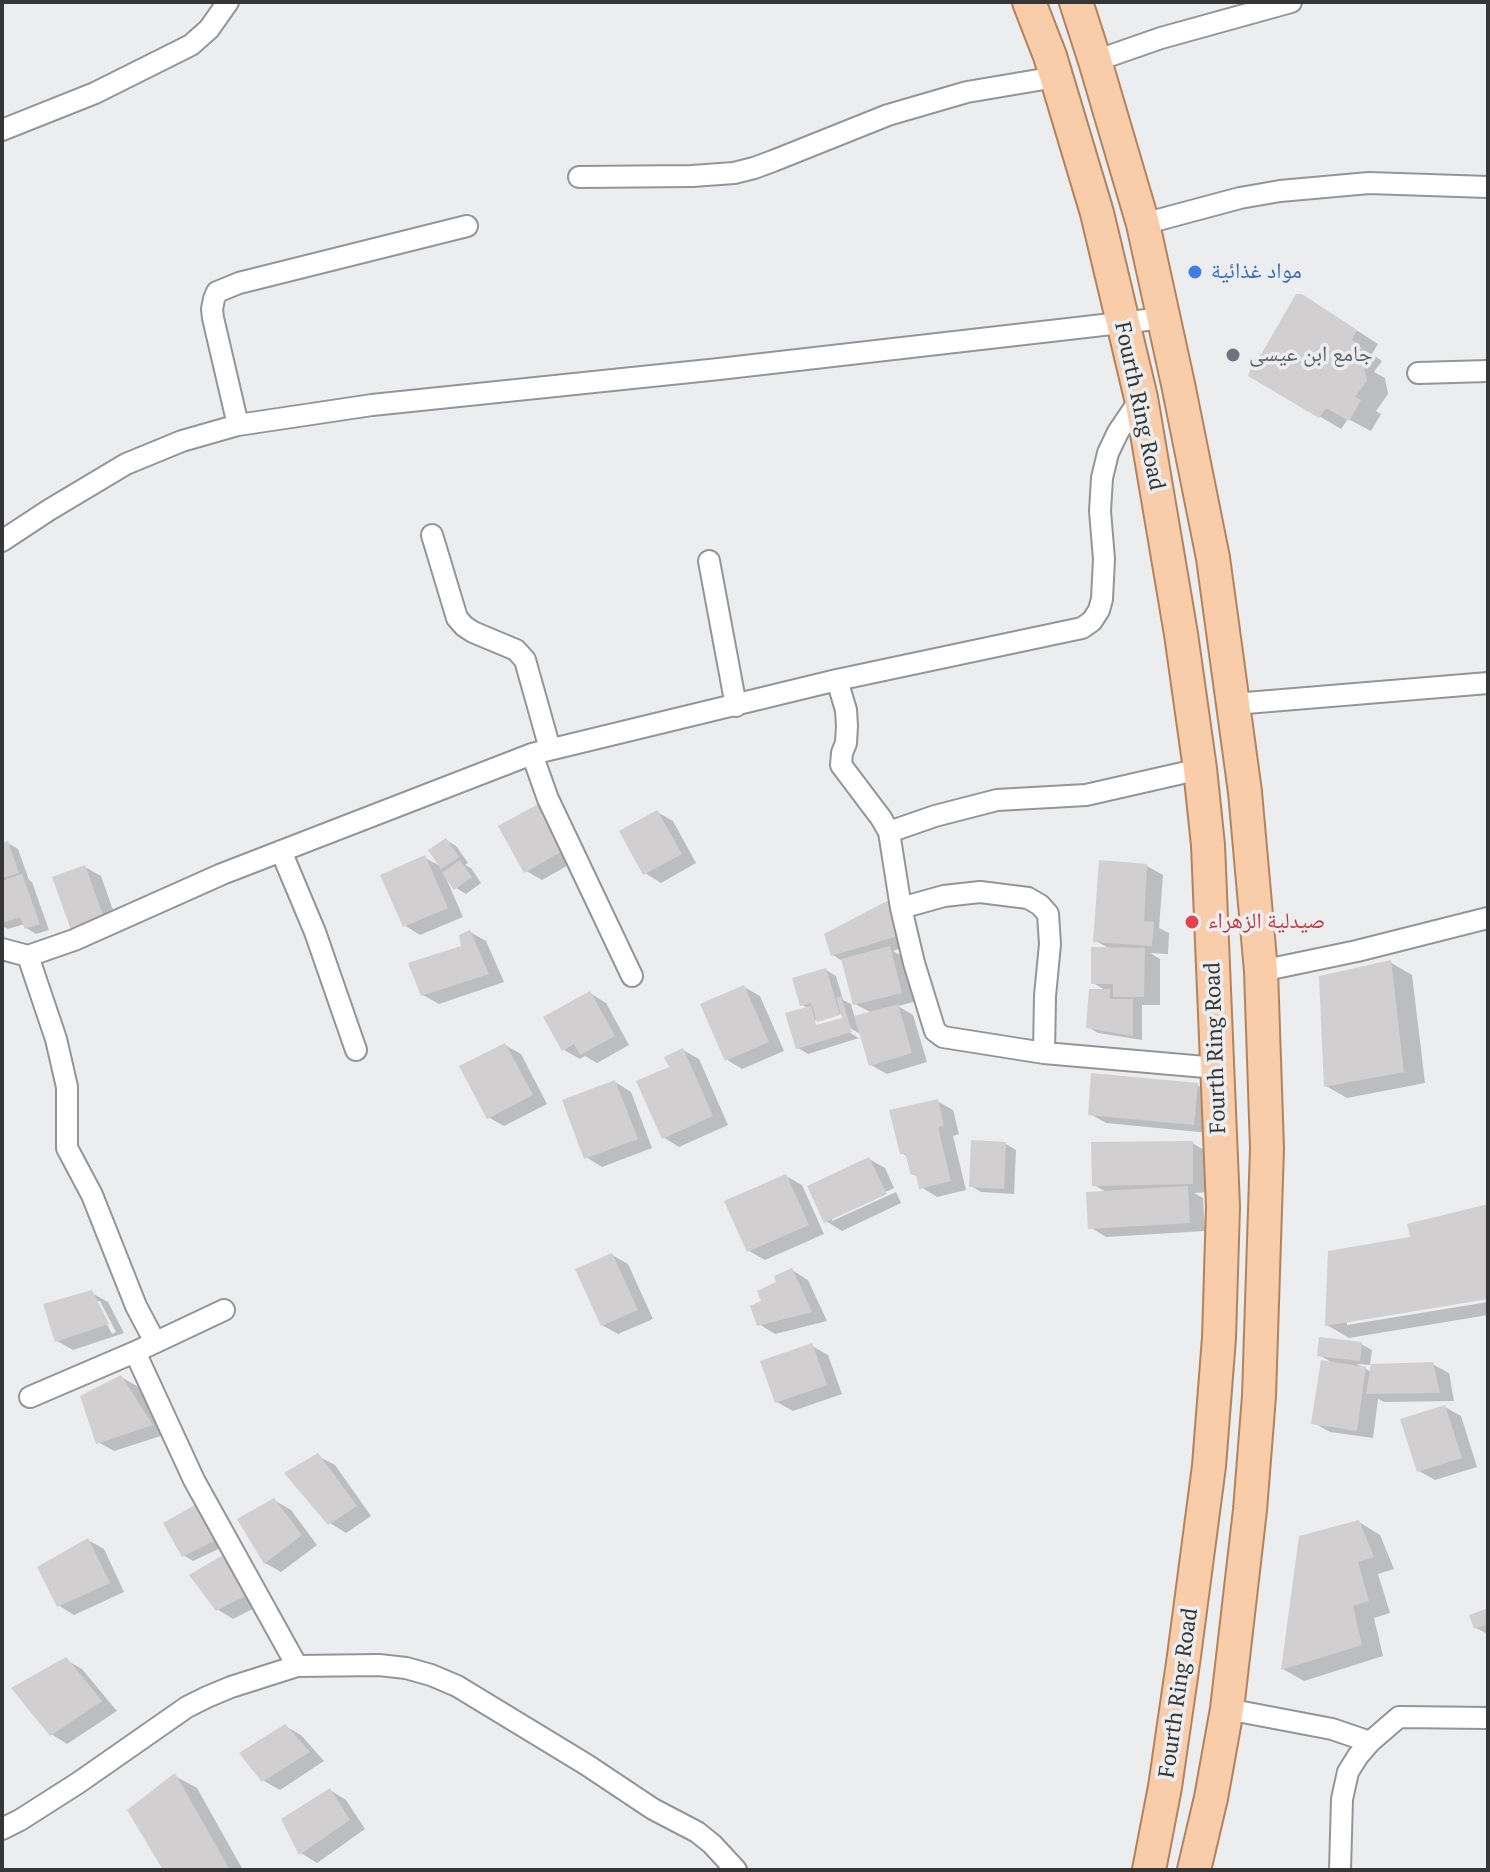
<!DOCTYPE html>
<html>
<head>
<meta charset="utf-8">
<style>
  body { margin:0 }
  #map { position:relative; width:1490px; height:1872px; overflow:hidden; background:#ecedee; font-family:"PT Serif",serif }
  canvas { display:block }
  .frame { position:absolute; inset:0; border:4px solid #363637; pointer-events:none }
</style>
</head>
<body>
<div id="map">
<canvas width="1490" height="1872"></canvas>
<div class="frame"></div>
</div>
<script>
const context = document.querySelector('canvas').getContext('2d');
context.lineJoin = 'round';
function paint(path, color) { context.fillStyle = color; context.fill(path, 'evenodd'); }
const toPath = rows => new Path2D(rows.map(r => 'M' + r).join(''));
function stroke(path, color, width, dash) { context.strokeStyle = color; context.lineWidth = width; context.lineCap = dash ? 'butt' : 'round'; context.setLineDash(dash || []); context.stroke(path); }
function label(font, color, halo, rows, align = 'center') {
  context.font = font + ' "PT Serif","Noto Naskh Arabic",serif'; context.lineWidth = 7; context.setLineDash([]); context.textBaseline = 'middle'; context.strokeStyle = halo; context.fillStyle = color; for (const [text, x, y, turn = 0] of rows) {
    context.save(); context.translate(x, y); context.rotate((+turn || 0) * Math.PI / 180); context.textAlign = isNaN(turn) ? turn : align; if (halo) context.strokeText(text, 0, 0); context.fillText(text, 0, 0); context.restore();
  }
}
const shadow = toPath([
  [1324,309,1378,344,1372,354,1382,361,1374,372,1385,378,1388,394,1376,411,1381,414,1371,431,1348,419,1341,429,1250,375,1264,355],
  [542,804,583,857,542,880,526,871],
  [657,812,673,821,696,863,661,883,645,873],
  [446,840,456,846,468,863,465,865,471,868,481,883,466,894,456,888,446,878,463,917,420,935,404,925,425,858,442,867],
  [8,843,18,849,29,880,32,882,49,930,36,934,26,928,25,924,8,929,2,926,2,845],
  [1147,866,1163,875,1159,928,1169,933,1168,954,1150,953,1160,959,1160,1005,1142,1005,1142,1040,1098,1033,1088,1027,1107,991,1093,983,1110,949,1096,941],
  [85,867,101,876,119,927,88,938,72,928],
  [903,912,915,922,917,943,893,951,905,958,917,1001,898,1006,913,1015,927,1062,887,1074,871,1065,862,1035,845,1025,843,1029,859,1038,808,1054,798,1048,808,1008,802,1005,826,970,836,976,843,1000,851,1004,855,1018,872,1013,855,1004,844,962,833,955],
  [843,1013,845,1019,815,1028,813,1021],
  [470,932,486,941,504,982,439,1004,423,995,464,947],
  [1390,962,1412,975,1425,1083,1347,1098,1326,1086],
  [744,987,760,996,784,1051,742,1069,726,1059],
  [590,993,606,1003,629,1045,597,1063,585,1056,580,1059,564,1050],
  [505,1045,521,1054,547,1104,504,1126,488,1117],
  [683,1050,699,1059,728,1125,679,1147,663,1137,672,1068],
  [615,1082,631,1092,652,1148,602,1167,586,1157],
  [1197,1085,1213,1094,1209,1133,1106,1123,1090,1114],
  [937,1101,953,1110,959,1134,953,1136,966,1190,937,1197,921,1187,919,1177,912,1174,908,1157,902,1153],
  [1192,1143,1208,1152,1209,1192,1194,1193,1203,1198,1205,1231,1106,1237,1090,1227,1108,1193,1094,1185],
  [1006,1144,1016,1150,1014,1194,981,1192,971,1186],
  [869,1159,885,1168,894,1188,832,1217,832,1221,896,1192,901,1203,842,1231,826,1221],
  [786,1176,802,1185,824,1234,765,1260,749,1251],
  [1488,1206,1488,1297,1347,1321,1347,1325,1488,1302,1488,1315,1349,1338,1327,1325,1412,1238],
  [612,1255,628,1264,653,1319,618,1334,602,1325],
  [792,1270,808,1280,827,1321,775,1334,759,1324,764,1302,779,1283],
  [92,1293,108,1302,124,1333,73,1350,57,1341],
  [95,1301,100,1301,116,1332,112,1334],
  [1361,1344,1372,1350,1370,1365,1357,1364,1371,1372,1432,1364,1449,1373,1454,1401,1384,1402,1378,1399,1373,1438,1330,1432,1314,1423,1335,1364,1319,1355],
  [812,1346,828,1355,842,1394,793,1411,777,1402],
  [121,1377,137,1386,167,1434,114,1451,98,1442],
  [1445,1407,1461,1416,1477,1467,1435,1480,1419,1471],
  [318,1456,335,1465,371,1516,346,1533,330,1523],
  [274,1500,291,1510,317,1545,281,1572,265,1563],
  [195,1507,205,1513,227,1545,193,1561,183,1555],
  [1359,1522,1380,1535,1394,1569,1378,1574,1390,1613,1374,1618,1383,1656,1304,1681,1283,1669],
  [88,1540,104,1549,124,1592,74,1615,58,1605],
  [242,1565,266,1602,233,1619,217,1609],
  [1488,1610,1488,1633,1486,1633,1476,1628],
  [66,1660,82,1669,117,1711,67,1744,51,1734],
  [285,1726,301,1735,324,1761,280,1790,264,1781],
  [175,1776,197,1788,243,1870,165,1870],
  [330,1790,346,1800,365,1829,317,1863,301,1853]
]);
const building = toPath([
  [1296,294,1302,294,1357,330,1352,340,1362,348,1353,359,1363,363,1367,381,1355,397,1361,400,1349,421,1326,408,1319,418,1248,376,1254,360,1262,353],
  [542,802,568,848,524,873,498,826],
  [657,810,682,854,643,875,619,831],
  [446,838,459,857,441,869,428,850],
  [8,841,19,873,2,878,2,843],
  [425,855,448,908,403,927,380,875],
  [460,860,472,877,454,890,442,873],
  [1099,860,1147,864,1144,921,1154,922,1152,946,1093,942],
  [85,865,104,918,71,930,52,877],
  [22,874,40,924,25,929,20,917,2,923,2,881],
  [887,901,899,911,901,935,831,956,824,934],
  [470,930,489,974,421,996,408,963,461,946,459,935],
  [890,946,902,993,853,1005,841,959],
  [1091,947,1145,948,1144,997,1113,997,1113,984,1091,984],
  [1391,960,1404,1072,1324,1087,1319,976],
  [826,968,840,1015,817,1022,811,1003,800,1006,792,978],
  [744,985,769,1042,725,1061,700,1004],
  [1089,989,1110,989,1110,999,1133,999,1133,1036,1086,1028],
  [590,991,615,1036,580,1055,574,1044,562,1051,543,1017],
  [841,996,852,1032,796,1049,785,1013,811,1006,816,1025,842,1018,836,998],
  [898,1004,912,1053,869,1066,854,1016],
  [505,1043,533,1095,487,1119,459,1066],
  [683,1048,713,1116,662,1139,636,1081,669,1067,664,1057],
  [1091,1073,1198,1083,1194,1125,1088,1115],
  [615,1080,638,1139,584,1159,562,1100],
  [938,1099,944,1126,938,1127,951,1181,919,1189,916,1174,911,1175,905,1153,900,1154,889,1110],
  [971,1140,1006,1142,1004,1189,969,1187],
  [1193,1141,1193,1184,1092,1186,1091,1142],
  [869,1157,887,1194,824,1223,807,1186],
  [786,1174,809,1225,747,1252,724,1201],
  [1188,1186,1190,1223,1088,1229,1086,1192],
  [1488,1204,1488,1299,1325,1326,1328,1251,1410,1237,1407,1224],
  [612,1253,638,1310,601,1326,575,1269],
  [792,1268,812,1312,757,1326,750,1306,761,1301,757,1291,776,1282,774,1276],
  [92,1290,109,1324,55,1342,43,1304],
  [1319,1337,1362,1342,1360,1361,1317,1356],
  [812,1343,827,1385,775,1403,760,1361],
  [1321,1360,1366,1367,1357,1431,1311,1424],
  [1433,1362,1440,1393,1366,1394,1371,1364],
  [121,1375,153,1425,96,1444,80,1396],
  [1445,1405,1462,1458,1417,1472,1400,1419],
  [318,1453,357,1506,328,1525,284,1473],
  [274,1498,302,1535,264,1564,237,1519],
  [195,1505,218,1539,182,1557,163,1523],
  [1359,1520,1374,1557,1358,1562,1369,1601,1353,1606,1362,1645,1281,1670,1299,1536],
  [88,1538,110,1583,57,1607,37,1567],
  [226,1553,251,1593,216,1611,189,1575],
  [1488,1608,1488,1624,1474,1629,1469,1615],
  [66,1657,102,1701,50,1736,11,1688],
  [285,1724,310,1752,262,1782,239,1753],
  [175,1773,230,1870,163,1870,127,1810],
  [330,1788,350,1820,299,1855,281,1819]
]);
const street = toPath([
  [1095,61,1161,38,1291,2],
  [2,130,95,93,191,45,209,29,228,2],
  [579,177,692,176,734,173,754,168,773,161,888,115,967,92,1056,77],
  [1143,224,1240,198,1280,191,1369,183,1488,187],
  [1418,373,1488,371],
  [238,425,213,318,212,309,214,299,217,292,239,283,467,226],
  [432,535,457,618,464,626,473,632,516,650,525,660,550,749],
  [2,541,49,510,126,464,182,441,238,425,372,405,719,369,1164,318],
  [709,561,736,706],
  [837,680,846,710,847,726,846,743,842,753,841,765,881,818,889,832,935,816,997,800,1086,795,1200,769],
  [1234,704,1488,683],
  [532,754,548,799,632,976],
  [889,832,901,908,914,963,935,1031,943,1037,1044,1053,1217,1068],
  [281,851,315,932,356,1050],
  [901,908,944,896,980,892,1028,898,1040,905,1048,914,1050,944,1045,996,1044,1053],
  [2,949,28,956,74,940,222,874,532,754,837,680,1082,628,1092,621,1099,610,1102,599,1104,559,1100,511,1102,478,1108,453,1118,432,1141,398],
  [28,956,56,1039,67,1087,67,1148,92,1195,136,1306,155,1342],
  [1261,971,1357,951,1488,918],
  [224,1310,135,1352,194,1480,297,1666],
  [30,1397,135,1352],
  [1227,1709,1332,1729,1370,1742],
  [2,1829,20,1820,78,1783,187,1707,207,1697,231,1687,297,1666,379,1665,406,1668,431,1675,457,1686,587,1765,653,1809,697,1832,712,1844,736,1870],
  [1340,1870,1342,1799,1348,1772,1358,1756,1370,1742,1399,1717,1488,1718]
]);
const primary = toPath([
  [1029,2,1050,56,1097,213,1141,398,1181,634,1200,769,1208,845,1223,1207,1219,1338,1209,1466,1184,1656,1165,1787,1149,1870],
  [1076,2,1095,61,1143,224,1178,384,1213,558,1245,792,1261,971,1267,1148,1259,1396,1250,1510,1227,1709,1211,1798,1194,1870]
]);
const markers = [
  [1195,272,8,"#3f7fe0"],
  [1233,355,8,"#6b7280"],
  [1192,922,8,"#e0444e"]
];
const shopNames = [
  ["مواد غذائية",1211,272]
];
const worshipNames = [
  ["جامع ابن عيسى",1249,355]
];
const streetNames = [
  ["Fourth Ring Road",1139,406,78],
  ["Fourth Ring Road",1216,1048,-92],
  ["Fourth Ring Road",1179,1693,-82]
];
const healthNames = [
  ["صيدلية الزهراء",1208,922]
];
paint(shadow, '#0003');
paint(building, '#d1cfd0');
stroke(street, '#959597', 24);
stroke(primary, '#b2835d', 36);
stroke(street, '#fff', 20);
stroke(primary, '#f9cdaa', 32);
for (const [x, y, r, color] of markers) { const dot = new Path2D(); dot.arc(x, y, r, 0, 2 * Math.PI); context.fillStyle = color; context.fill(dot); stroke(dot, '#ecedee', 3); }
label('22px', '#366cbe', '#ecedee', shopNames, 'left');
label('22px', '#5b616d', '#ecedee', worshipNames, 'left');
label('22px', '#363637', '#ecedee', streetNames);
label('22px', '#be3a42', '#ecedee', healthNames, 'left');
</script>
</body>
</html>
